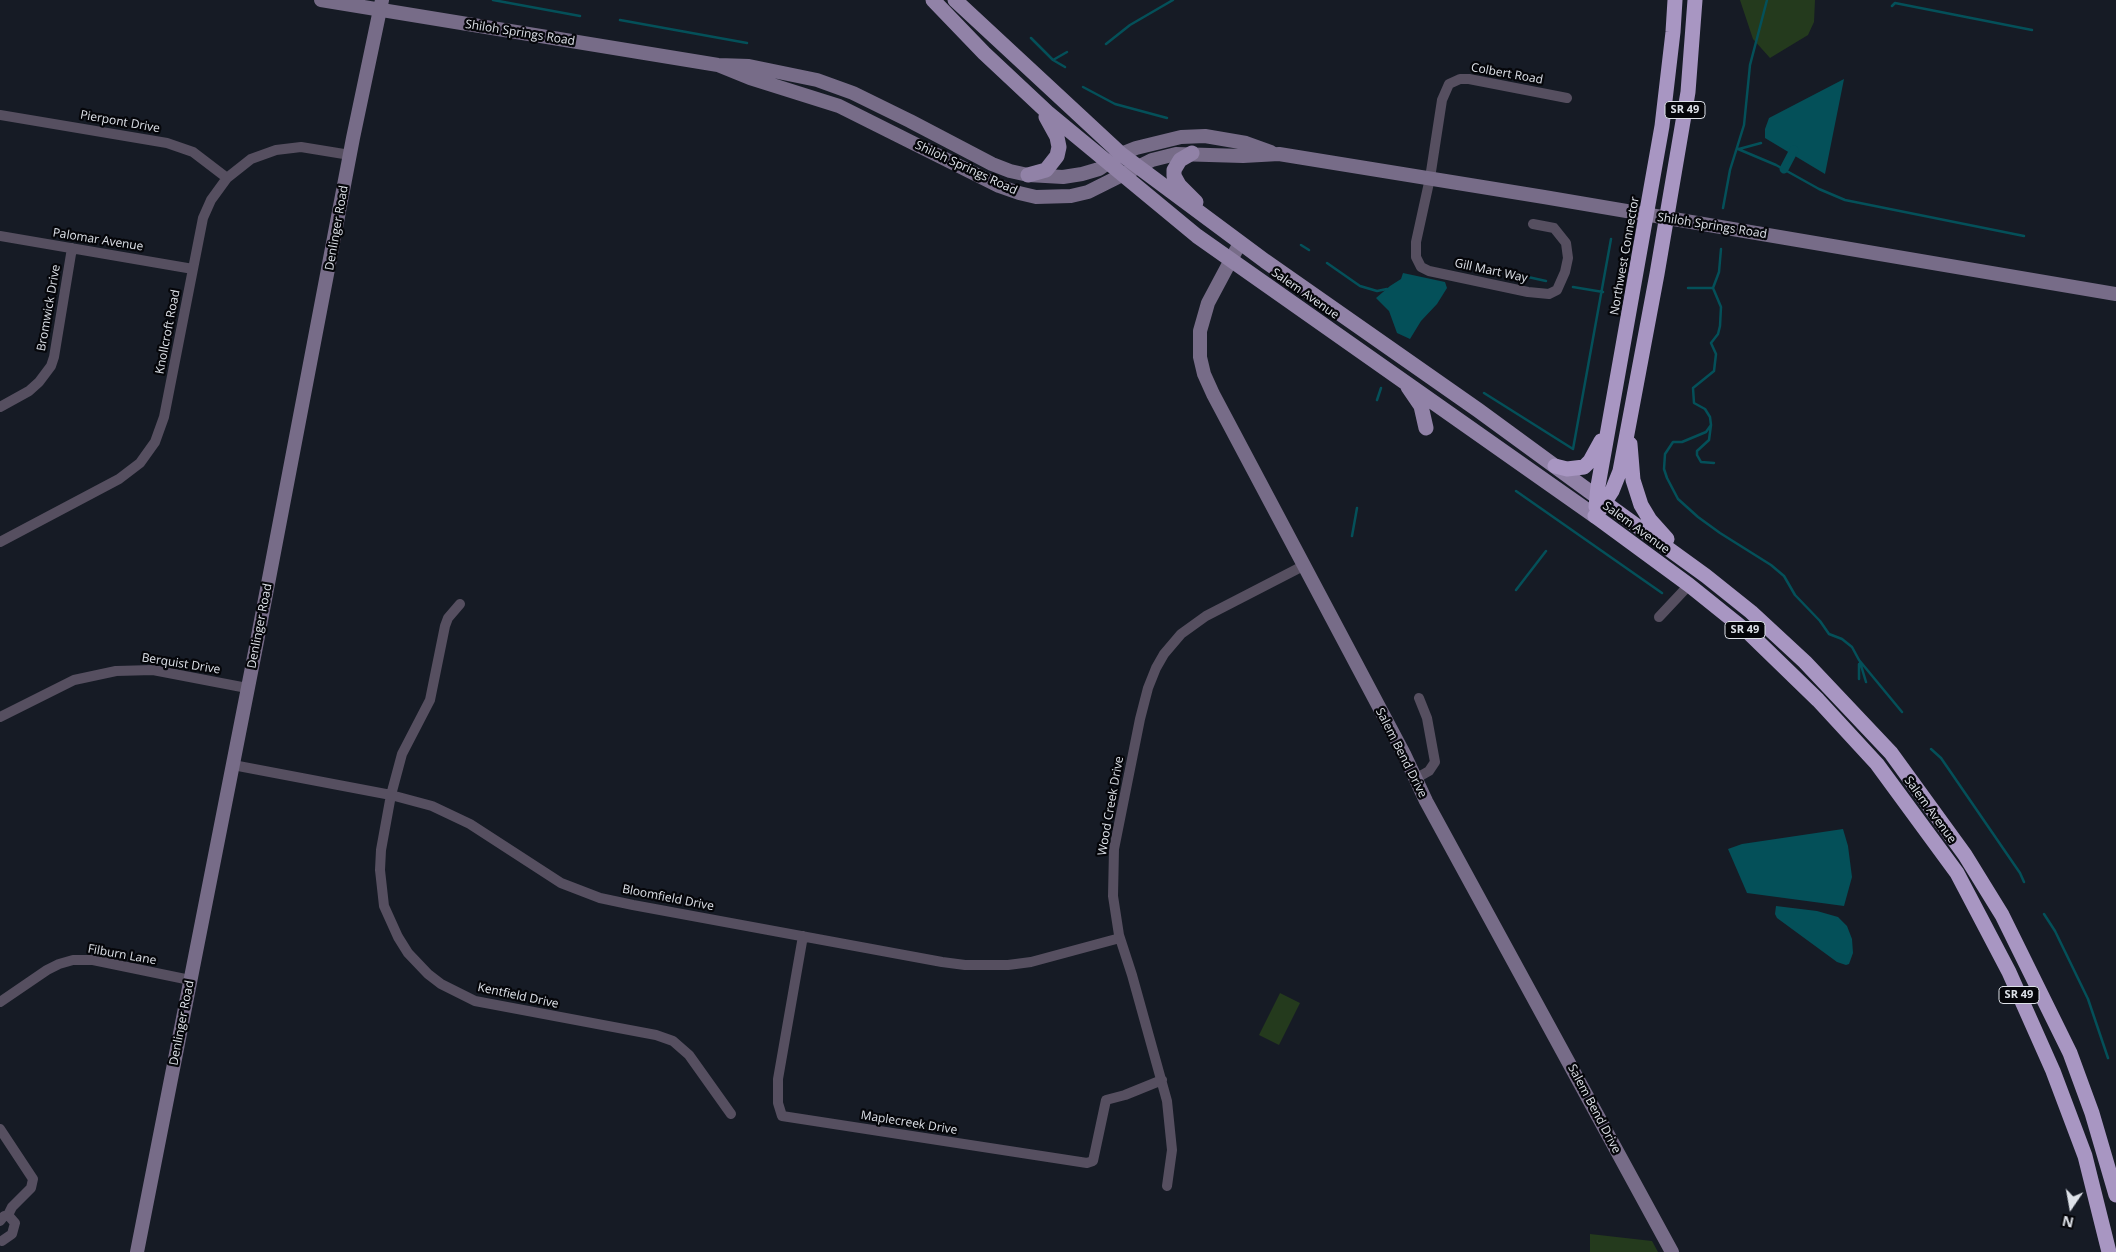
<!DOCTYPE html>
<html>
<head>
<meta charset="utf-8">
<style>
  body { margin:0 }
  #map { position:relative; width:2116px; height:1252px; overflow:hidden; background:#161b25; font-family:"Open Sans",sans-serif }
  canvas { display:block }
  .north { position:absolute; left:2046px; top:1182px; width:50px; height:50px; -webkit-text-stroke:4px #05060a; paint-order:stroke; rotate:192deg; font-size:14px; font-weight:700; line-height:20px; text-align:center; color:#dee2e9 }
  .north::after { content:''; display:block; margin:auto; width:18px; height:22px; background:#dee2e9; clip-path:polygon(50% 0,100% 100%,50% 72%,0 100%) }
</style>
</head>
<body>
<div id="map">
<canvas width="2116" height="1252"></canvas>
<div class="north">N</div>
</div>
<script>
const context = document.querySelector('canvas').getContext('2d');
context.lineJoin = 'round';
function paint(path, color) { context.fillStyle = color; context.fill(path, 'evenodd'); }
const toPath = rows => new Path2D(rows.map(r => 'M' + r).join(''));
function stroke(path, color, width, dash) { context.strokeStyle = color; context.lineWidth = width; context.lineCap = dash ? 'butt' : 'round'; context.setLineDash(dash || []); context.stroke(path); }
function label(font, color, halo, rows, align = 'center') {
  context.font = font + ' "Open Sans",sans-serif'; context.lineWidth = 4.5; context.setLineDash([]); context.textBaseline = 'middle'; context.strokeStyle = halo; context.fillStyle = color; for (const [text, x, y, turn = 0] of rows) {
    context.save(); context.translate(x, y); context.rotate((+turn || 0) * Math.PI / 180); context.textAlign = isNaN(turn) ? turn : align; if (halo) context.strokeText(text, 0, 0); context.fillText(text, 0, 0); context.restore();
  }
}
const green = toPath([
  [1740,0,1815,0,1814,22,1808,35,1770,58,1753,39],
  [1280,993,1300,1003,1279,1045,1259,1035],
  [1590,1234,1652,1241,1658,1252,1590,1252]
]);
const water = toPath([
  [1844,79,1825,174,1765,138,1765,129,1769,118],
  [1403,273,1445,282,1447,288,1437,304,1421,321,1410,339,1397,333,1389,311,1376,298,1390,286,1401,279],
  [1843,829,1848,846,1852,877,1844,906,1747,893,1728,849,1742,844],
  [1776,906,1817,911,1838,917,1847,926,1852,939,1853,953,1849,964,1846,965,1837,962,1777,918,1775,914]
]);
const stream = toPath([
  [493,0,580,16],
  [1892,6,1895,3,2032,30],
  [620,20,747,43],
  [1031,38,1053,60,1065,67],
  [1106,44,1130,25,1173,0],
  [1053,60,1067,52],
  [1083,87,1115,104,1167,118],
  [1738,149,1776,165,1819,189,1845,200,2024,236],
  [1739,149,1761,143],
  [1723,208,1730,170,1744,125,1750,65,1767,0],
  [1301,245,1309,250],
  [1721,249,1719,272,1713,288,1721,307,1720,326,1718,334,1711,343,1716,354,1714,371,1693,388,1694,403,1705,409,1710,417,1711,425,1706,432,1682,442,1673,442,1665,454,1664,469,1667,478,1678,499,1698,517,1720,533,1771,565,1784,576,1795,595,1820,621,1829,634,1842,639,1852,647,1859,660,1902,712],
  [1327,263,1360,286,1377,291,1387,289],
  [1490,271,1498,270],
  [1510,273,1546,281],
  [1573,287,1603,292],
  [1688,288,1713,288],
  [1484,393,1573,449,1611,239],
  [1377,400,1381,388],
  [1711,425,1709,440,1697,451,1697,455,1701,462,1714,463],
  [1516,491,1662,593],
  [1352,536,1357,508],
  [1516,590,1546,551],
  [1860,662,1866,682],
  [1859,664,1859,679],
  [1931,749,1941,758,2020,873,2024,882],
  [2044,914,2055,931,2088,999,2108,1058]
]);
const canal = toPath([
  [1784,169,1794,150]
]);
const street = toPath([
  [0,115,167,143,193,152,227,178],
  [1533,224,1554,228,1566,243,1568,258,1565,272,1557,290,1549,294,1528,292,1429,271,1421,267,1416,257,1416,242,1430,178,1442,100,1449,84,1460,79,1469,79,1567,98],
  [0,236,193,269],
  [0,407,29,391,39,382,51,366,54,357,72,248],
  [0,542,119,479,140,463,155,442,164,417,203,218,211,200,227,178,251,159,276,150,301,147,350,155],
  [460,604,448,618,445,626,430,700,402,754,391,795,381,850,380,870,384,906,398,937,408,953,428,974,441,984,475,1001,656,1035,673,1041,689,1055,731,1114],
  [1659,617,1689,585],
  [0,717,74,680,116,671,153,670,247,688],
  [233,765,391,795,432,806,470,824,561,883,600,898,633,905,942,962,965,965,1008,965,1031,962,1120,938],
  [1415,779,1429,771,1435,762,1427,718,1419,698],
  [803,936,778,1079,778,1103,782,1116,1087,1163,1093,1161,1106,1100,1125,1095,1162,1080],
  [0,1002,47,970,59,964,73,960,93,960,190,980],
  [0,1129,33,1179,31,1188,12,1207,8,1215],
  [1167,1186,1172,1150,1167,1101,1132,975,1119,935,1113,896,1114,849,1140,719,1148,688,1156,668,1164,654,1181,634,1206,616,1303,566],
  [0,1221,4,1216,8,1215,15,1223,12,1234,2,1241]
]);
const secondary = toPath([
  [321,0,718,65,749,66,817,80,853,93,910,121,992,164,1010,171,1028,175,1063,177,1082,174,1099,169,1121,154,1136,148,1181,137,1205,136,1246,143,1271,152],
  [718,65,750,78,839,106,999,186,1019,193,1036,197,1071,196,1088,192,1152,160,1176,154,1243,156,1279,154,1544,197,2116,294],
  [1240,243,1208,303,1200,331,1200,357,1204,374,1213,394,1404,754,1426,801,1672,1252],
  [137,1252,255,652,353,138,382,0]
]);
const primary = toPath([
  [933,0,984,53,1047,112,1197,236,1595,516],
  [955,0,1121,154,1265,261,1478,410,1597,497],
  [1192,153,1180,160,1174,170,1174,176,1179,185,1196,202],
  [1028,175,1046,170,1057,156,1059,147,1057,137,1046,117],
  [1408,387,1421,406,1426,428]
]);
const highway = toPath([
  [1630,444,1633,480,1641,505,1650,520,1667,539],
  [1555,466,1567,469,1584,467,1590,461,1601,441],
  [1597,497,1706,576,1751,612,1805,662,1891,753,1965,855,2002,915,2070,1053,2092,1113,2116,1195],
  [1596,507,1598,486,1662,126,1673,32,1675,0],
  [1599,511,1612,491,1620,471,1657,274,1688,92,1695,0],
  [1595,516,1689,585,1750,634,1818,700,1877,764,1957,873,2009,972,2053,1071,2085,1156,2109,1252]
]);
const shields = [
  [1685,110,40],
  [1745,630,40],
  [2019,995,40]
];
const shieldNames = [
  ["SR 49",1685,110],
  ["SR 49",1745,630],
  ["SR 49",2019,995]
];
const streetNames = [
  ["Shiloh Springs Road",520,33,9],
  ["Colbert Road",1507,74,10],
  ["Pierpont Drive",120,122,10],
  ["Shiloh Springs Road",966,168,25],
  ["Shiloh Springs Road",1712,226,9],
  ["Denlinger Road",337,228,-80],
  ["Palomar Avenue",98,240,9],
  ["Northwest Connector",1625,256,-80],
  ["Gill Mart Way",1491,271,12],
  ["Salem Avenue",1305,294,35],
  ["Bromwick Drive",49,308,-80],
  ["Knollcroft Road",168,332,-79],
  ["Salem Avenue",1636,528,36],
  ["Denlinger Road",260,626,-79],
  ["Berquist Drive",181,664,9],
  ["Salem Bend Drive",1401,753,63],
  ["Wood Creek Drive",1111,806,-80],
  ["Salem Avenue",1930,810,54],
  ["Bloomfield Drive",668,898,11],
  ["Filburn Lane",122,955,10],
  ["Kentfield Drive",518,996,12],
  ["Denlinger Road",182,1023,-79],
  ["Salem Bend Drive",1594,1109,62],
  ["Maplecreek Drive",909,1123,9]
];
paint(green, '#243a1d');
paint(water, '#045059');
stroke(stream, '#045059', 2.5);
stroke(canal, '#045059', 9);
stroke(street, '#564f60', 10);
stroke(secondary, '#776c88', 14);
stroke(primary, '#9182a7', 15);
stroke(highway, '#a896c2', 15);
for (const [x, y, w] of shields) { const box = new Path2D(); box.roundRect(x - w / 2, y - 8.5, w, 17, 4); context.fillStyle = '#05060a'; context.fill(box); stroke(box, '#dee2e9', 1); }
label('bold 11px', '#dee2e9', null, shieldNames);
label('12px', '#dee2e9', '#05060a', streetNames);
</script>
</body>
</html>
